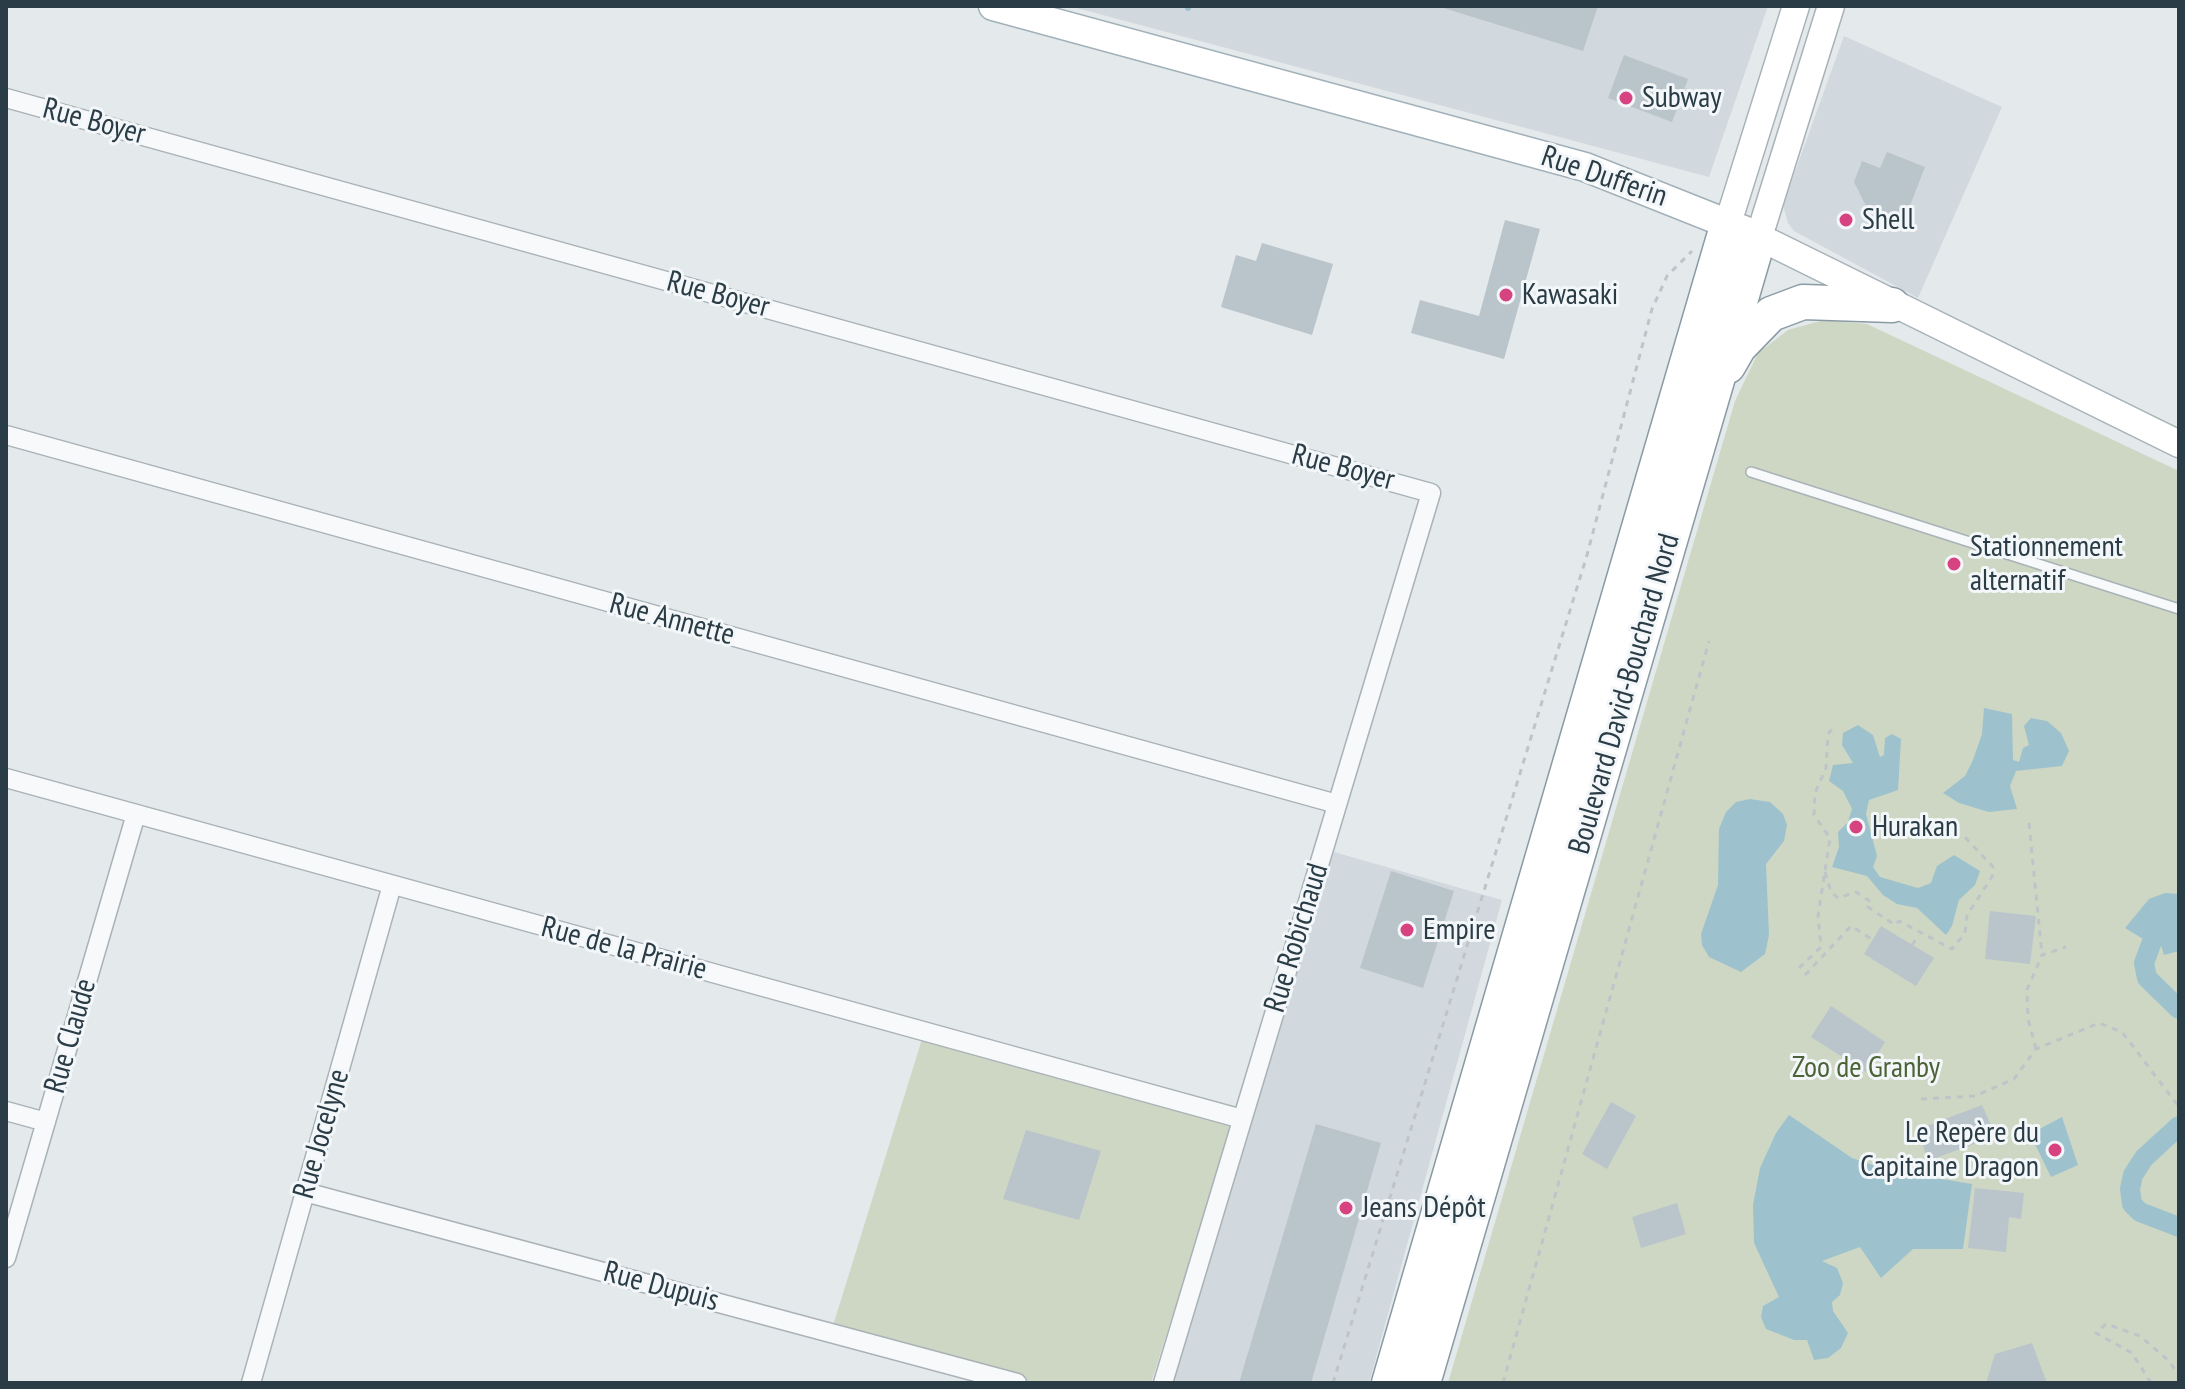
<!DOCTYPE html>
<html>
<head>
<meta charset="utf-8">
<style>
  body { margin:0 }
  #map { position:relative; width:2185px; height:1389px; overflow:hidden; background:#e4e9ec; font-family:"PT Sans Narrow",sans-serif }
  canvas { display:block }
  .frame { position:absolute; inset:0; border:8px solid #2a3c46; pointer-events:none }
</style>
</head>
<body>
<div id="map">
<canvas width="2185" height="1389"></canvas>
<div class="frame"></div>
</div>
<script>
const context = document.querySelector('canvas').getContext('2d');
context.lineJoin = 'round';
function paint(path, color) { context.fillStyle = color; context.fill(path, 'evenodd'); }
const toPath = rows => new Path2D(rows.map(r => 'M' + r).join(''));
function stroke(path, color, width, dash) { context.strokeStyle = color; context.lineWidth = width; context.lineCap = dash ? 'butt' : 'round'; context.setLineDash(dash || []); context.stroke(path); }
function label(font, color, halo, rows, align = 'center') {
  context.font = font + ' "PT Sans Narrow",sans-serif'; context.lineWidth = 6; context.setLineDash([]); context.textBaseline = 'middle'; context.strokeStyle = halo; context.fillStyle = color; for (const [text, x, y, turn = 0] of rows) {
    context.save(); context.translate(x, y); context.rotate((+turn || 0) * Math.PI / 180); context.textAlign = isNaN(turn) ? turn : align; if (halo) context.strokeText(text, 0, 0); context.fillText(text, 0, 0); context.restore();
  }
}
const built = toPath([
  [1069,6,1768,6,1709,177],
  [1844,36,2002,107,1918,298,1794,231,1788,223,1783,205],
  [1334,852,1502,900,1369,1383,1173,1383]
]);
const green = toPath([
  [1824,320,1867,324,2179,471,2179,1383,1448,1383,1735,401,1758,353,1788,330],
  [927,1023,1239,1107,1151,1383,1015,1383,831,1332]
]);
const water = toPath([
  [1984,708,2012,714,2013,760,2019,762,2023,748,2029,745,2024,726,2031,718,2047,721,2061,733,2069,751,2062,766,2016,771,2010,786,2017,809,1989,812,1959,803,1943,793,1965,776,1973,760,1982,734],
  [1858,725,1873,735,1880,757,1884,755,1885,738,1892,734,1901,739,1898,790,1869,800,1866,814,1877,856,1873,867,1880,877,1918,888,1931,883,1937,866,1954,855,1980,871,1975,885,1959,900,1952,926,1946,935,1917,908,1897,904,1883,895,1867,876,1832,867,1839,847,1838,832,1848,822,1852,809,1843,791,1829,781,1833,765,1853,763,1842,745,1843,733],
  [1750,799,1770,802,1783,814,1787,825,1784,841,1766,864,1769,935,1765,954,1741,972,1709,957,1702,945,1701,934,1718,885,1719,829,1726,812,1736,802],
  [2165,893,2179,894,2179,951,2164,955,2157,932,2148,942,2125,928,2149,899],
  [1789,1115,1852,1158,1888,1170,1972,1184,1963,1249,1913,1249,1881,1278,1860,1247,1822,1261,1837,1268,1843,1283,1840,1295,1832,1302,1833,1311,1848,1333,1841,1348,1828,1358,1814,1360,1807,1340,1794,1340,1766,1329,1761,1317,1763,1306,1779,1297,1754,1243,1753,1205,1760,1168,1776,1133],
  [2062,1117,2078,1165,2051,1177,2030,1134]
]);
const stream = toPath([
  [1188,8,1188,6]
]);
const canal = toPath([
  [2156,931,2144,963,2147,978,2179,1009],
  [2179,1126,2144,1158,2133,1175,2130,1189,2132,1204,2140,1212,2179,1227]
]);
const building = toPath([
  [1437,6,1598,6,1583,51],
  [1624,55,1688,79,1672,122,1608,98],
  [1887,152,1925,167,1904,221,1866,206,1854,182,1862,161,1880,168],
  [1505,220,1540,229,1504,359,1411,333,1420,300,1479,316],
  [1262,243,1333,264,1312,335,1221,307,1236,255,1256,261],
  [1391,871,1454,891,1423,988,1360,968],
  [1990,911,2036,916,2030,964,1985,959],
  [1881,926,1934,958,1916,986,1864,954],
  [1831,1006,1885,1042,1866,1072,1811,1037],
  [1611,1102,1636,1116,1607,1169,1582,1154],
  [1982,1105,1996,1136,1927,1161,1919,1129],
  [1316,1124,1381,1143,1311,1383,1239,1383],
  [1026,1130,1101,1151,1079,1220,1003,1199],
  [1975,1188,2024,1193,2021,1219,2009,1217,2006,1252,1968,1248],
  [1677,1203,1686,1234,1641,1248,1632,1217],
  [2032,1343,2047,1383,1986,1383,1995,1354]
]);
const path = toPath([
  [2029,823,2042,955],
  [1825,872,1831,892,1838,898,1856,892,1871,902,1868,907,1895,925,1899,921,1952,949,1965,933,1967,915,1992,877,1993,867,1962,834],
  [1912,945,1919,935],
  [1799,968,1821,947,1818,916,1830,838,1814,815,1815,793,1826,768,1828,734,1832,729],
  [1805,975,1851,926,1873,940],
  [2036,1049,2028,1019,2027,990,2042,955,2066,947],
  [1921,1099,1975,1096,2014,1079,2036,1049,2099,1023,2122,1032,2179,1107],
  [1333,1383,1587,555,1652,309,1667,276,1692,251],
  [1503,1383,1709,641],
  [2151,1383,2132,1353,2096,1333,2106,1324,2140,1336,2169,1361,2179,1376]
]);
const lane = toPath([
  [1751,472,2179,609]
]);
const street = toPath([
  [6,98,1431,493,1163,1383],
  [6,435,1337,804],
  [6,778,1242,1119],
  [6,1111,46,1122],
  [305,1192,1017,1383],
  [6,1258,136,814],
  [251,1383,392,885]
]);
const secondary = toPath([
  [1831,6,1759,237,2179,444],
  [1728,223,1796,6]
]);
const primary = toPath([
  [993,6,1585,167,1746,231]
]);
const highway = toPath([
  [1728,366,1739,347,1771,314,1803,302,1892,305],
  [1389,1383,1728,223],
  [1423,1383,1759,237]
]);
const markers = [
  [1626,98,8,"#d74381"],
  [1846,220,8,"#d74381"],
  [1506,295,8,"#d74381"],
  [1954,564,8,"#d74381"],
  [1856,827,8,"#d74381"],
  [1407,930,8,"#d74381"],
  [2055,1150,8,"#d74381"],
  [1346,1208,8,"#d74381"]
];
const poiNames = [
  ["Subway",1642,98],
  ["Shell",1862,220],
  ["Kawasaki",1522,295],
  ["Stationnement",1970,547],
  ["alternatif",1970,581],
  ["Hurakan",1872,827],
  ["Empire",1423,930],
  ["Le Repère du",2039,1133,"right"],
  ["Capitaine Dragon",2039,1167,"right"],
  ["Jeans Dépôt",1362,1208]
];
const streetNames = [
  ["Rue Boyer",94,122,15],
  ["Rue Dufferin",1604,177,19],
  ["Rue Boyer",718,295,15],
  ["Rue Boyer",1343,468,15],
  ["Rue Annette",672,620,15],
  ["Boulevard David-Bouchard Nord",1625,694,-74],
  ["Rue Robichaud",1297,938,-73],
  ["Rue de la Prairie",624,949,15],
  ["Rue Claude",71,1036,-74],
  ["Rue Jocelyne",322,1134,-74],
  ["Rue Dupuis",661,1287,15]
];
const parkNames = [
  ["Zoo de Granby",1866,1068]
];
paint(built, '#d2d9de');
paint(green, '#ced7c4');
paint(water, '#9dc2ce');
stroke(stream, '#9dc2ce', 6);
stroke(canal, '#9dc2ce', 20);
paint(building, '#bac4cb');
stroke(lane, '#a8b2b7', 12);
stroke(street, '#a8b2b7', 21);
stroke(secondary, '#a8b2b7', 29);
stroke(primary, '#a2b1b9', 31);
stroke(highway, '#8a9ba4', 37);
stroke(path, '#bec4c8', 3, [6, 6]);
stroke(lane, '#f7f9fa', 9);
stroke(street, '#f7f9fa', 18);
stroke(secondary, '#fff', 26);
stroke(primary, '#fff', 28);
stroke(highway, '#fff', 34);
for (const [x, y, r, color] of markers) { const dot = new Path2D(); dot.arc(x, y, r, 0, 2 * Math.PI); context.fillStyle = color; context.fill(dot); stroke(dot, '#f4f7f9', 3); }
label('30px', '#2a3c46', '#f4f7f9', poiNames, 'left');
label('30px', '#2a3c46', '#f4f7f9', streetNames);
label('30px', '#4b6336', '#f4f7f9', parkNames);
</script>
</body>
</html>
